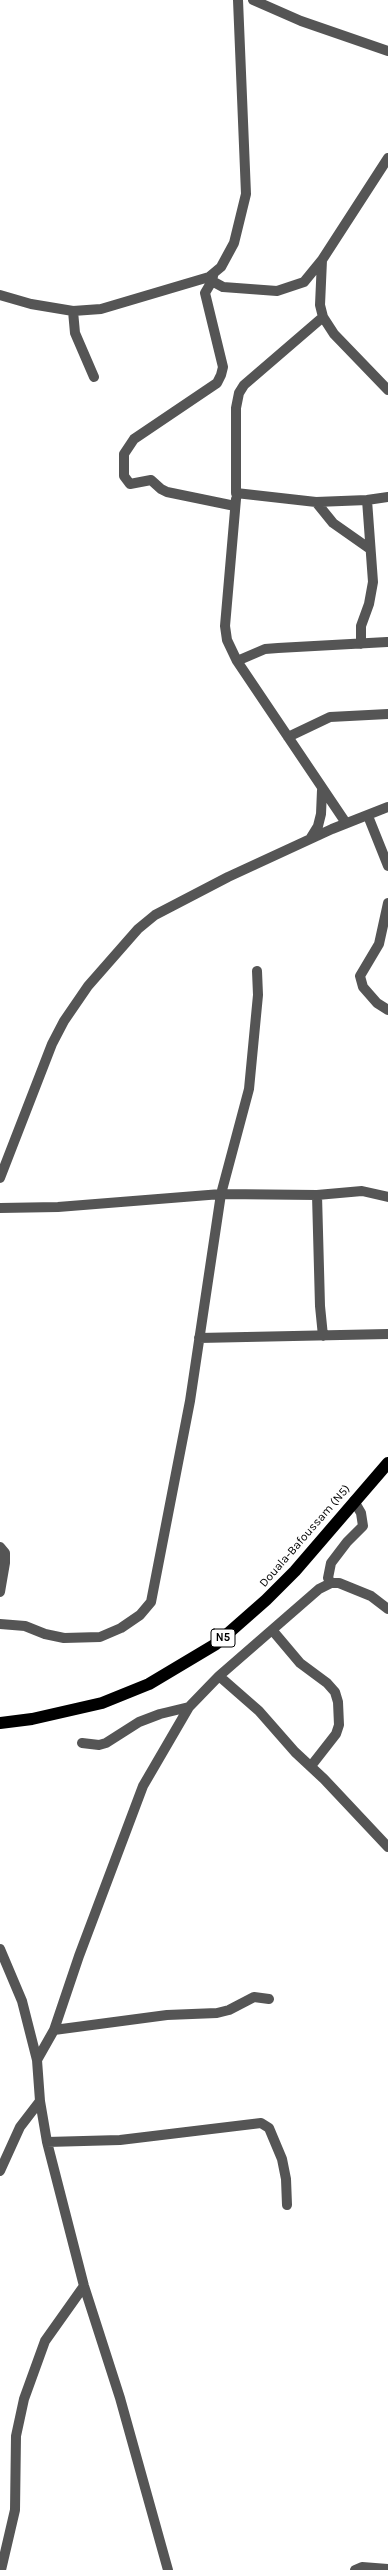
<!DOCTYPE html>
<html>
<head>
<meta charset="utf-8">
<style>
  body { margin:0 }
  canvas { display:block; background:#fff }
</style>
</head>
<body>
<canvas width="388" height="2570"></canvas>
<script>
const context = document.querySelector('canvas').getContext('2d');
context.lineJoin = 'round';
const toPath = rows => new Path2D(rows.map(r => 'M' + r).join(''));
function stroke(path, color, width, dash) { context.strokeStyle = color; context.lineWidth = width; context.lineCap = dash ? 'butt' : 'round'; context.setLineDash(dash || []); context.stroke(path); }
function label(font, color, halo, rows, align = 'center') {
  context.font = font + ' Karla,sans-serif'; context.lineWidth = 3.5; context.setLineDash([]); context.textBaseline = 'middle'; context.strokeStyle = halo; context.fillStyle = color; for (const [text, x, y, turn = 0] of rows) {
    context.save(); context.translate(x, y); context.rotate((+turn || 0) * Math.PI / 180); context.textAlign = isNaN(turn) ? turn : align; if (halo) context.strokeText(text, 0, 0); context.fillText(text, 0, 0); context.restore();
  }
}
const minor = toPath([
  [253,0,301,21,388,51],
  [388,158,322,260,320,305,323,317,334,334,388,390],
  [213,276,212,281,223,287,277,291,304,282,322,260],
  [212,281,205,293,223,367,221,375,217,383,134,439,124,454,124,476,130,484,151,480,161,489,167,492,235,506],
  [0,295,31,304,73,311,101,309,209,277,221,267,234,243,246,194,238,0],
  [73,311,75,333,94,377],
  [323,317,244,385,239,393,236,408,236,493,316,502,367,500,388,497],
  [236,499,225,626,227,640,237,661,346,823],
  [316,502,333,523,370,549],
  [361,644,361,626,369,604,373,582,367,500],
  [237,661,265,649,278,648,387,642],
  [288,737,330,717,388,714],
  [368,816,388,866],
  [310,839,318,826,321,814,322,790],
  [388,903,379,944,360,976,363,987,377,1003,388,1010],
  [0,1178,52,1044,64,1021,88,986,138,929,155,915,228,877,332,829,388,807],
  [317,1195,320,1306,323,1336],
  [0,1208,58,1207,221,1194,317,1195,362,1191,388,1197],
  [199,1338,388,1334],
  [0,1547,5,1553,5,1563,0,1592],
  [331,1583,328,1578,331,1563,347,1542,363,1526,361,1513,354,1501],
  [0,1624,25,1626,45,1634,64,1638,100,1637,121,1628,140,1615,151,1602,190,1401,221,1194,249,1089,258,995,257,971],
  [273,1631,300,1663,327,1683,335,1692,338,1702,339,1725,336,1734,311,1766],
  [219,1676,259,1711,295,1752,324,1779,388,1847],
  [82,1743,99,1745,106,1743,139,1722,160,1714,189,1707],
  [0,1949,22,2001,37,2060,40,2101,47,2142,84,2286,120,2398,168,2570],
  [54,2030,167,2015,217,2013,229,2010,254,1997,269,1999],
  [37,2060,54,2030,79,1956,143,1786,189,1707,219,1676,319,1589,331,1583,339,1583,371,1596,388,1609],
  [47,2142,120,2140,261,2123,269,2128,282,2159,286,2179,287,2205],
  [0,2171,20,2127,40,2101],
  [1,2570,15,2510,16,2436,24,2399,45,2341,84,2286],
  [355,2570,362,2567,388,2569]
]);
const highway = toPath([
  [0,1723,32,1719,102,1703,149,1684,216,1644,266,1600,295,1571,388,1463]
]);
const shields = [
  [223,1638,24]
];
const shieldNames = [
  ["N5",223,1638]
];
const streetNames = [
  ["Douala-Bafoussam (N5)",305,1536,-49]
];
stroke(minor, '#555', 10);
stroke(highway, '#000', 12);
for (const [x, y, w] of shields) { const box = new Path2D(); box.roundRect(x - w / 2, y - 9, w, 18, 3); context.fillStyle = '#fff'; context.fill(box); stroke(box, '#000', 1); }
label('bold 11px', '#000', null, shieldNames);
label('12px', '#000', '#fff', streetNames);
</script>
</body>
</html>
